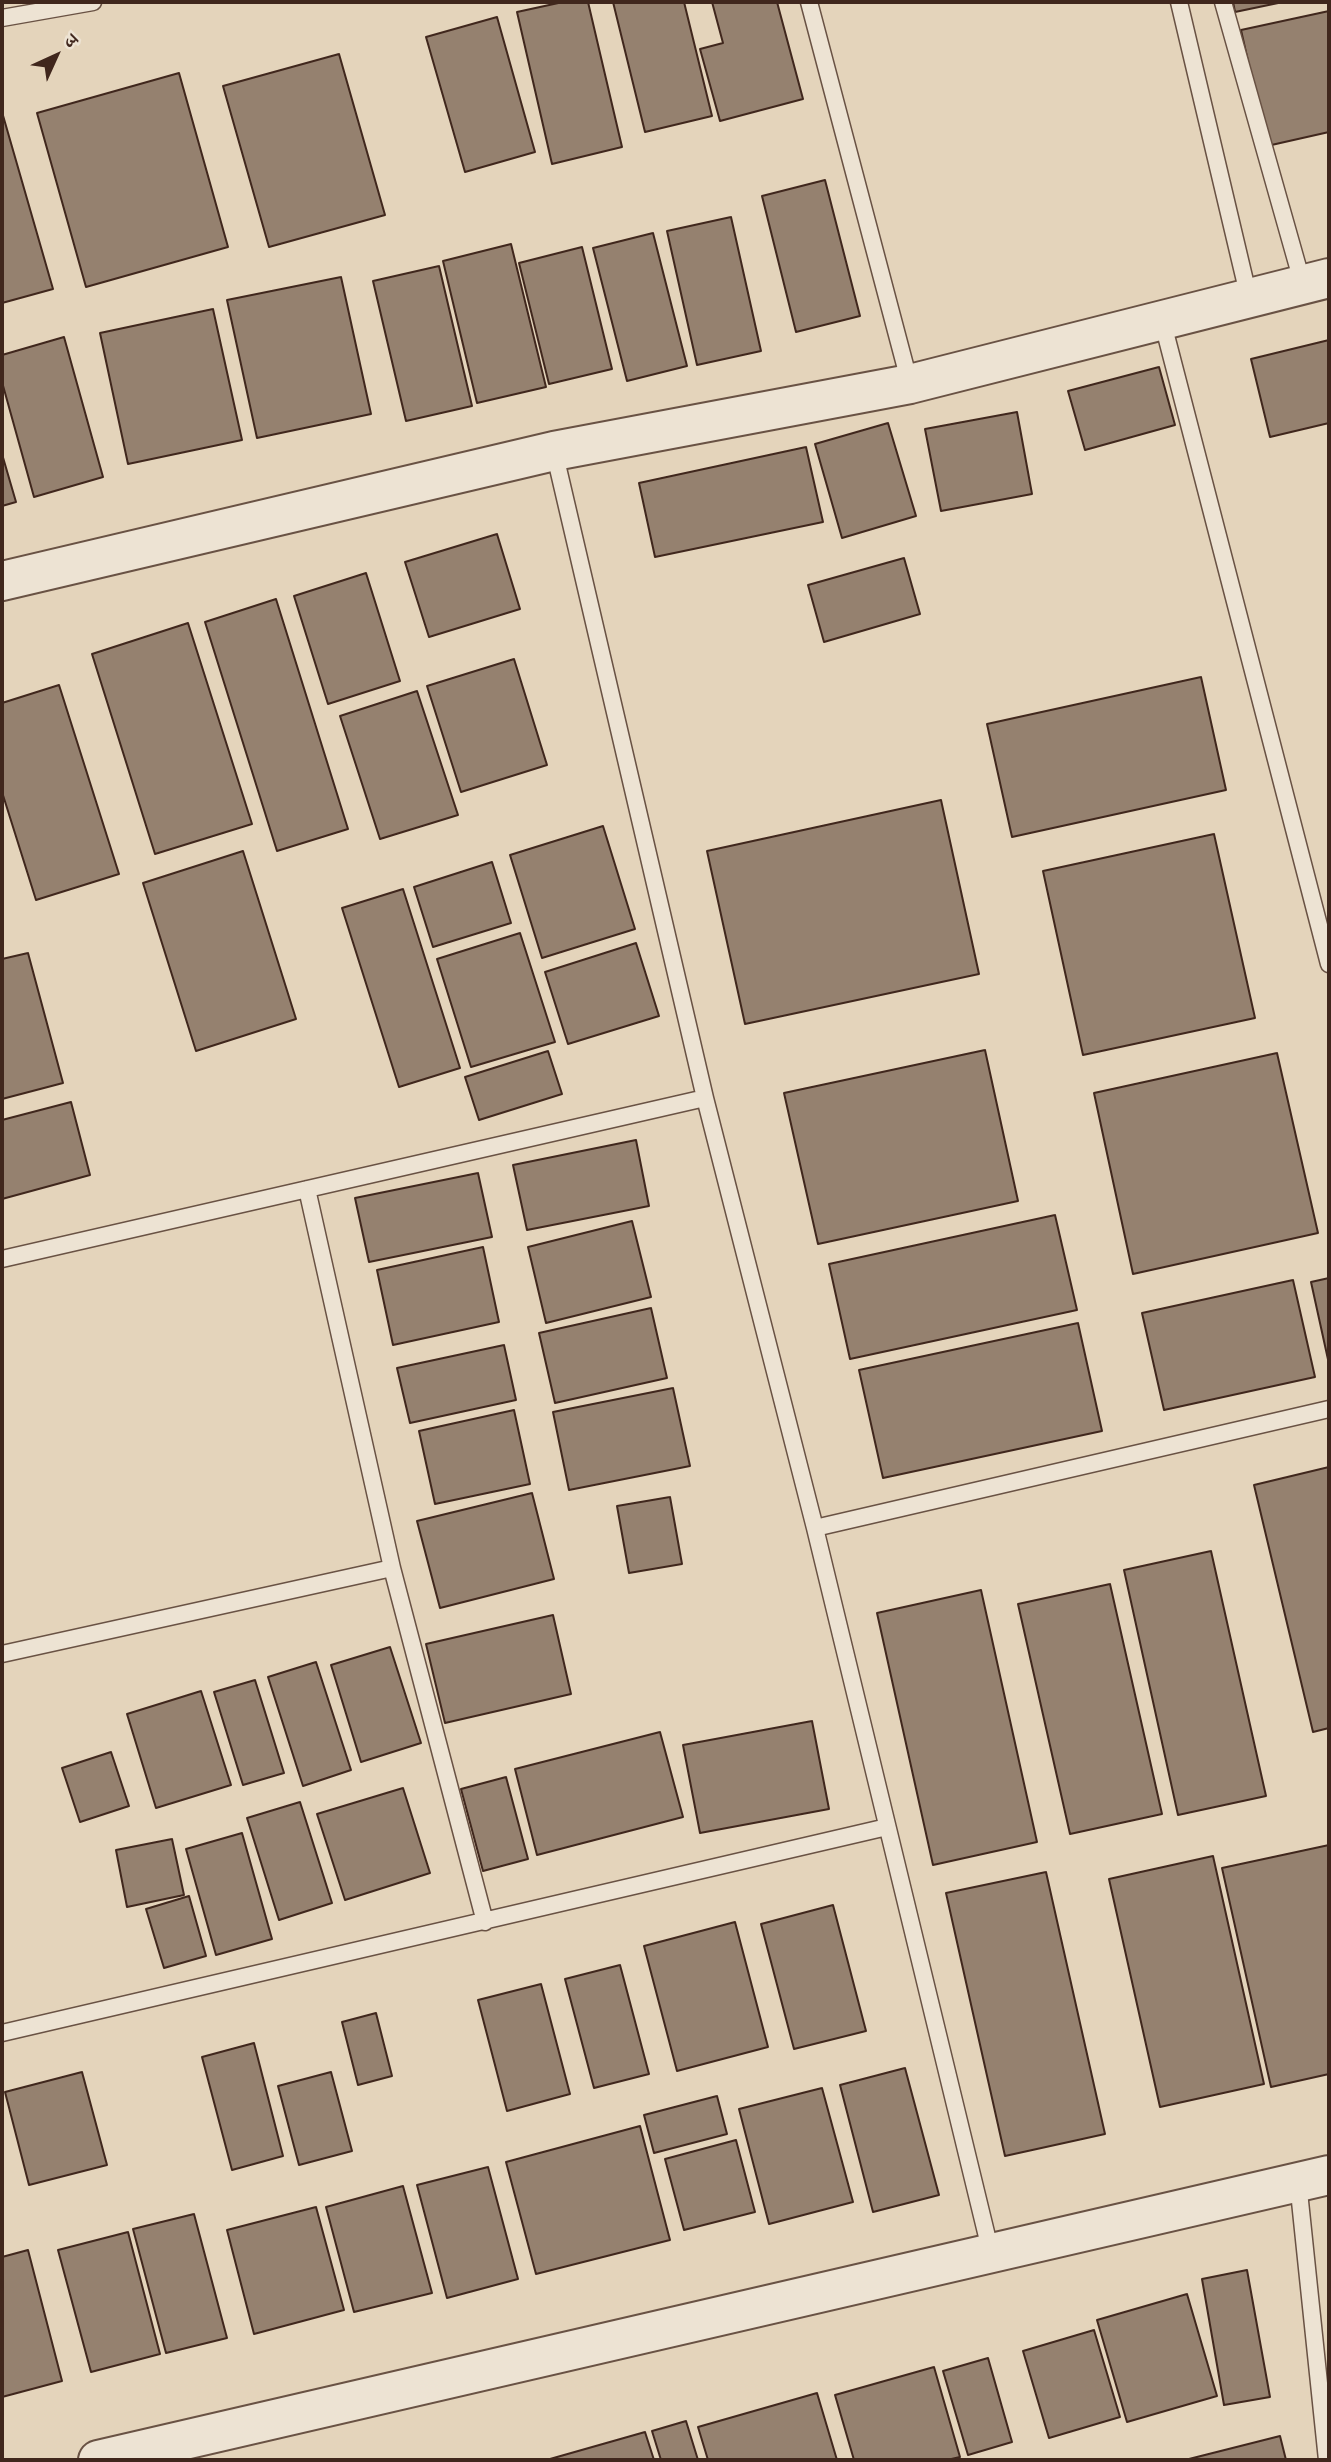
<!DOCTYPE html>
<html>
<head>
<meta charset="utf-8">
<style>
  body { margin:0 }
  #map { position:relative; width:1331px; height:2462px; overflow:hidden; background:#e4d4bb; font-family:"Libre Caslon Text","Noto Serif Devanagari",serif }
  canvas { display:block }
  .frame { position:absolute; inset:0; border:4px solid #40271d; pointer-events:none }
  .north { position:absolute; left:21px; top:21px; width:70px; height:70px; -webkit-text-stroke:5px #ede3d3; paint-order:stroke; rotate:45deg; font-size:19px; font-weight:700; line-height:28px; text-align:center; color:#40271d }
  .north::after { content:''; display:block; margin:auto; width:24px; height:32px; background:#40271d; clip-path:polygon(50% 0,100% 100%,50% 72%,0 100%) }
</style>
</head>
<body>
<div id="map">
<canvas width="1331" height="2462"></canvas>
<div class="frame"></div>
<div class="north">उ</div>
</div>
<script>
const context = document.querySelector('canvas').getContext('2d');
context.lineJoin = 'round';
function paint(path, color) { context.fillStyle = color; context.fill(path, 'evenodd'); }
const toPath = rows => new Path2D(rows.map(r => 'M' + r).join(''));
function stroke(path, color, width, dash) { context.strokeStyle = color; context.lineWidth = width; context.lineCap = dash ? 'butt' : 'round'; context.setLineDash(dash || []); context.stroke(path); }
const building = toPath([
  [563,2,588,2,622,147,552,164,517,12,563,2],
  [613,2,684,2,712,116,645,132,613,2],
  [712,2,777,2,803,99,720,121,700,49,723,43,712,2],
  [1233,2,1283,2,1235,12,1233,2],
  [1329,11,1329,132,1267,146,1241,30,1329,11],
  [497,17,535,152,465,172,426,37,497,17],
  [339,54,385,215,269,247,223,86,339,54],
  [179,73,228,247,86,287,37,113,179,73],
  [2,112,53,289,2,303,2,112],
  [825,180,860,316,796,332,762,196,825,180],
  [731,217,761,351,697,365,667,231,731,217],
  [653,233,687,366,627,381,593,248,653,233],
  [511,244,546,387,477,403,443,261,511,244],
  [582,247,612,369,549,384,519,263,582,247],
  [439,266,472,406,406,421,373,281,439,266],
  [341,277,371,414,257,438,227,300,341,277],
  [213,309,242,440,128,464,100,333,213,309],
  [64,337,103,477,34,497,2,382,2,355,64,337],
  [1329,340,1329,423,1270,437,1251,359,1329,340],
  [1159,367,1175,425,1085,450,1068,391,1159,367],
  [1017,412,1032,494,941,511,925,429,1017,412],
  [888,423,916,516,842,538,815,444,888,423],
  [806,447,823,522,655,557,639,483,806,447],
  [2,454,16,502,2,506,2,454],
  [497,534,520,609,429,637,405,562,497,534],
  [904,558,920,614,824,642,808,585,904,558],
  [366,573,400,681,328,704,294,596,366,573],
  [276,599,348,829,277,851,205,622,276,599],
  [188,623,252,824,155,854,92,654,188,623],
  [514,659,547,765,461,792,427,686,514,659],
  [1201,677,1226,790,1012,837,987,724,1201,677],
  [59,685,119,874,36,900,2,792,2,703,59,685],
  [417,691,458,815,380,839,340,716,417,691],
  [941,800,979,974,745,1024,707,851,941,800],
  [603,826,635,929,542,958,510,855,603,826],
  [1214,834,1255,1018,1083,1055,1043,871,1214,834],
  [243,851,296,1019,196,1051,143,883,243,851],
  [492,862,511,923,433,947,414,887,492,862],
  [403,889,460,1068,399,1087,342,908,403,889],
  [520,933,555,1042,471,1067,437,959,520,933],
  [636,943,659,1016,568,1044,545,972,636,943],
  [28,953,63,1083,2,1099,2,959,28,953],
  [985,1050,1018,1201,818,1244,784,1093,985,1050],
  [548,1051,562,1094,479,1120,465,1077,548,1051],
  [1277,1053,1318,1233,1133,1274,1094,1093,1277,1053],
  [71,1102,90,1175,2,1199,2,1120,71,1102],
  [636,1140,649,1206,527,1230,513,1165,636,1140],
  [478,1173,492,1237,369,1262,355,1198,478,1173],
  [1055,1215,1077,1310,850,1359,829,1264,1055,1215],
  [632,1221,651,1297,546,1323,528,1247,632,1221],
  [483,1247,499,1322,393,1345,377,1270,483,1247],
  [1329,1278,1329,1364,1311,1282,1329,1278],
  [1293,1280,1315,1377,1164,1410,1142,1313,1293,1280],
  [651,1308,667,1378,555,1403,539,1333,651,1308],
  [1078,1323,1102,1431,883,1478,859,1370,1078,1323],
  [504,1345,516,1400,410,1423,397,1368,504,1345],
  [673,1388,690,1466,569,1490,553,1412,673,1388],
  [514,1410,530,1484,435,1504,419,1431,514,1410],
  [1329,1467,1329,1728,1313,1732,1254,1485,1329,1467],
  [532,1493,554,1579,440,1608,417,1521,532,1493],
  [670,1497,682,1564,629,1573,617,1506,670,1497],
  [1211,1551,1266,1796,1178,1815,1124,1570,1211,1551],
  [1110,1584,1162,1814,1070,1834,1018,1604,1110,1584],
  [981,1590,1037,1842,933,1865,877,1613,981,1590],
  [553,1615,571,1694,445,1723,426,1644,553,1615],
  [390,1647,421,1743,361,1762,331,1665,390,1647],
  [316,1662,351,1770,303,1786,268,1677,316,1662],
  [255,1680,284,1773,243,1785,214,1692,255,1680],
  [201,1691,231,1785,156,1808,127,1714,201,1691],
  [812,1721,829,1809,700,1833,683,1745,812,1721],
  [660,1732,683,1817,537,1855,515,1769,660,1732],
  [111,1752,129,1806,80,1822,62,1768,111,1752],
  [506,1777,528,1859,483,1871,461,1789,506,1777],
  [403,1788,430,1873,345,1900,317,1814,403,1788],
  [300,1802,332,1903,279,1920,247,1818,300,1802],
  [242,1833,272,1939,216,1955,186,1849,242,1833],
  [172,1839,184,1895,127,1907,116,1850,172,1839],
  [1329,1845,1329,2074,1271,2087,1222,1868,1329,1845],
  [1213,1856,1264,2084,1160,2107,1109,1879,1213,1856],
  [1046,1872,1105,2134,1005,2156,946,1893,1046,1872],
  [189,1896,206,1956,164,1968,146,1909,189,1896],
  [833,1905,866,2031,794,2049,761,1924,833,1905],
  [735,1922,768,2047,677,2071,644,1946,735,1922],
  [620,1965,649,2074,594,2088,565,1979,620,1965],
  [541,1984,570,2094,507,2111,478,2000,541,1984],
  [376,2013,392,2076,358,2085,342,2022,376,2013],
  [254,2043,283,2156,232,2170,202,2057,254,2043],
  [905,2068,939,2195,873,2212,840,2085,905,2068],
  [82,2072,107,2165,29,2185,5,2092,82,2072],
  [331,2072,352,2151,299,2165,278,2086,331,2072],
  [822,2088,853,2202,769,2224,739,2109,822,2088],
  [717,2096,727,2134,654,2153,644,2115,717,2096],
  [640,2126,670,2240,536,2274,506,2162,640,2126],
  [736,2140,755,2212,684,2230,665,2159,736,2140],
  [488,2167,518,2279,447,2298,417,2185,488,2167],
  [403,2186,432,2293,354,2312,326,2207,403,2186],
  [316,2207,344,2310,254,2334,227,2230,316,2207],
  [194,2214,227,2338,166,2353,133,2229,194,2214],
  [128,2232,160,2354,91,2372,58,2250,128,2232],
  [28,2250,62,2381,2,2397,2,2257,28,2250],
  [1247,2270,1270,2397,1224,2405,1202,2279,1247,2270],
  [1187,2294,1217,2396,1127,2422,1097,2320,1187,2294],
  [1094,2330,1120,2417,1049,2438,1023,2351,1094,2330],
  [988,2358,1012,2442,968,2455,943,2371,988,2358],
  [934,2367,960,2457,947,2460,854,2460,835,2395,934,2367],
  [817,2393,837,2460,708,2460,698,2427,817,2393],
  [686,2421,698,2460,661,2460,652,2431,686,2421],
  [645,2432,654,2460,550,2459,645,2432],
  [1280,2436,1286,2460,1185,2460,1280,2436]
]);
const service = toPath([
  [809,2,910,384],
  [1179,2,1249,298],
  [1223,2,1303,285],
  [2,18,93,2],
  [1162,320,1329,964],
  [554,451,705,1098,815,1528,991,2253],
  [307,1189,392,1568,485,1922],
  [2,1259,705,1098],
  [815,1528,1329,1409],
  [2,1654,392,1568],
  [2,2033,887,1827],
  [1298,2182,1327,2460]
]);
const tertiary = toPath([
  [2,581,554,451,910,384,1329,278],
  [98,2460,1329,2175]
]);
paint(building, '#95816f');
stroke(building, '#40271d', 2);
stroke(service, '#695244', 19);
stroke(tertiary, '#695244', 42);
stroke(service, '#ede3d3', 16);
stroke(tertiary, '#ede3d3', 38);
</script>
</body>
</html>
